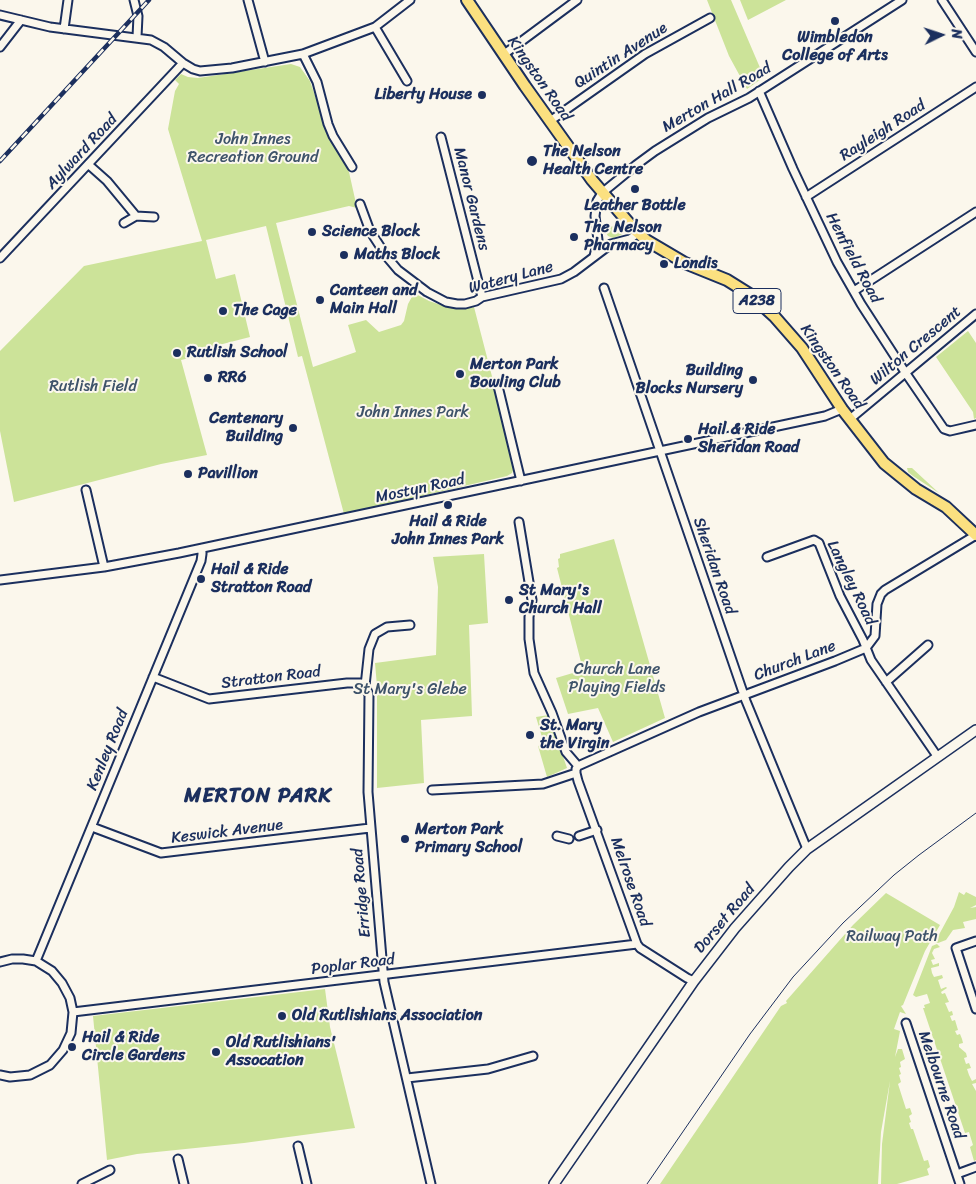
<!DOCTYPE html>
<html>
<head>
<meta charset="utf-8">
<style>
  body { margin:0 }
  #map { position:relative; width:976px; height:1184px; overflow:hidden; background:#fbf7ec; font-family:Sriracha,sans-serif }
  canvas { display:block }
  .north { position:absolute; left:916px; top:10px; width:50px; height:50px; -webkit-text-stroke:4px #fbf7ec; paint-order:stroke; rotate:86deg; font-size:14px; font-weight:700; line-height:20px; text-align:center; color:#1b2f5e }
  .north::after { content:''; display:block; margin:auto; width:18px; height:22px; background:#1b2f5e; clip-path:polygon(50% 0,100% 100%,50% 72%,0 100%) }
</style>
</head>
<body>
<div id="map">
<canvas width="976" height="1184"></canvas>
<div class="north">N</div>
</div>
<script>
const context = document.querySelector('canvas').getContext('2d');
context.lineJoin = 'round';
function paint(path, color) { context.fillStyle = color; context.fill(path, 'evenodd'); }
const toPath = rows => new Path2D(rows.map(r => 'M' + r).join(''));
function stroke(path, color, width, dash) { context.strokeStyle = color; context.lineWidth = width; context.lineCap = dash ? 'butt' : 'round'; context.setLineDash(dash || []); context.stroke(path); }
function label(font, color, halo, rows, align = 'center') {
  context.font = font + ' Sriracha,sans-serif'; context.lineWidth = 4; context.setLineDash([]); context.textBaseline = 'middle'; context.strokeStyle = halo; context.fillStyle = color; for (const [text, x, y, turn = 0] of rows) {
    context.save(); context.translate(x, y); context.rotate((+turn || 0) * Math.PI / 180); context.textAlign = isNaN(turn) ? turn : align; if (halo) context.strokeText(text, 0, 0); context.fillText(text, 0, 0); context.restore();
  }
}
const green = toPath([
  [707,0,731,0,764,77,747,89,729,56],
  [740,0,786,0,748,20],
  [291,64,300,67,310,81,329,137,349,172,357,208,349,206,276,223,313,367,356,352,348,325,366,320,379,332,401,325,404,321,408,304,414,293,429,301,450,308,462,309,474,307,515,465,512,473,507,476,344,514,302,356,298,357,266,226,206,240,216,279,235,274,250,337,211,347,212,353,181,360,207,455,161,464,14,502,0,431,0,351,84,266,202,241,168,129,175,91,179,84,175,80,181,74,188,77,198,78],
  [605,226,619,227,623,233,621,235,613,238,608,236,604,230],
  [968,331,976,343,976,418,974,419,973,412,936,357],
  [907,468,912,468,939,493,913,476,908,472],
  [614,539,665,718,613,742,598,708,568,714,556,678,583,670,557,568,559,567,558,559,560,558,560,554],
  [484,554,488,623,469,625,472,716,421,720,424,783,377,788,377,686,375,663,436,655,438,587,433,557],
  [549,715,567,768,547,777,538,746,544,744,536,717],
  [959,892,964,895,966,892,976,897,976,905,970,908,976,907,976,919,963,922,965,928,953,930,946,940,938,943,935,942,954,907],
  [886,893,940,925,925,951,903,1005,901,1006,906,1014,900,1012,894,1029,900,1031,895,1057,898,1049,902,1049,905,1059,900,1062,901,1067,899,1068,901,1074,899,1075,901,1082,898,1084,906,1109,910,1108,912,1114,909,1116,911,1122,909,1123,911,1129,913,1129,924,1161,928,1160,930,1167,927,1169,929,1175,897,1184,881,1184,882,1144,890,1081,881,1132,878,1184,660,1184,781,1006,787,1003,786,1001,853,925],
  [937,944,940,947,934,949,932,953,935,959,931,960,933,965,939,963,939,966,931,968,932,973,934,977,942,975,943,978,938,980,941,989,946,987,947,988,941,992,942,994,945,993,949,1002,945,1003,946,1005,949,1012,952,1011,953,1015,950,1016,952,1021,955,1020,958,1030,955,1031,957,1035,960,1034,962,1039,963,1043,959,1044,959,1047,966,1053,967,1057,964,1058,966,1064,969,1063,971,1068,967,1069,969,1075,972,1081,976,1079,976,1083,972,1084,976,1091,976,1160,974,1161,970,1147,973,1145,969,1132,965,1133,923,1008,925,1008,924,1005,930,1003,927,994,916,997,913,995,932,946],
  [325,989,330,1027,355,1128,244,1143,137,1154,107,1160,93,1016]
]);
const street = toPath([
  [134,0,138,16,137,37],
  [248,0,265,62],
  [942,0,976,52],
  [0,15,50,27,151,40,164,47,183,63,193,69,200,71,232,68,303,54,375,27,410,0],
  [375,27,407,81],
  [64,29,68,0],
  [0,47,21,20],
  [303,54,317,82,328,124,333,136,352,167],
  [503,55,577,0],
  [759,91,793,169,837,262,861,304,905,372,944,429,950,431,976,425],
  [550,121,645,54,710,18],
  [441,137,482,297],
  [89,165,107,181,136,216],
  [806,197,976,87],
  [360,204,370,231,387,257,398,270,427,292,446,302,457,304,465,304,476,301,482,297,561,279,574,272,611,244,630,239,638,233],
  [124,223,136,216,154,217],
  [594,256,598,240,595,216,597,201,602,193,636,165,655,151,708,118,749,98,902,0],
  [0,258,183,63],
  [604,288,746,701,807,849],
  [854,291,976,212],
  [498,386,521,481],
  [850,419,976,314],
  [86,490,104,567],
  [519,522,532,600,529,617,529,639,534,673,552,713,566,752,578,766],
  [767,557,814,540,819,543,840,596,863,640,871,660,937,756],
  [0,580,104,567,179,553,825,416,842,409],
  [153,677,209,699,347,683,361,683,365,686],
  [886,682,928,645],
  [365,686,369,695,368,792,384,982,431,1184],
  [365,686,369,649,375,634,387,627,410,625],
  [578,766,699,712,835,661,866,648,875,636,877,604,881,594,885,590,976,535],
  [578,766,576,769,576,773,578,781,637,944,640,948,687,978,694,981],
  [432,790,543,784,576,773],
  [92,827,161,853,370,828],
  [557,836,569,839],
  [579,836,597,830],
  [976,941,956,948,976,1009],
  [36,961,201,561,202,554,202,548],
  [0,962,12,959,23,959,36,961,52,971,62,983,70,998,73,1012,71,1033,63,1050,50,1065,30,1075,10,1077,0,1075],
  [73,1012,637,944],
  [906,1023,960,1184],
  [407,1078,488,1069,533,1056],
  [298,1146,307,1184],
  [178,1159,184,1184],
  [957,1174,976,1167],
  [82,1184,110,1170]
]);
const secondary = toPath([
  [554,1184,694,981,735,928,789,867,807,849,976,730]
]);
const primary = toPath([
  [467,0,525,86,592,180,634,229,646,240,685,263,727,280,751,295,774,316,802,348,842,409,884,463,916,489,946,507,976,535]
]);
const tram = toPath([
  [647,1184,750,1034,793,977,843,923,894,875,919,855,976,813]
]);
const rail = toPath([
  [0,161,149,0]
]);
const markers = [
  [835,21,5,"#1b2f5e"],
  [482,95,5,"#1b2f5e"],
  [532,161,6,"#1b2f5e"],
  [635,189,5,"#1b2f5e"],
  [312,232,5,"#1b2f5e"],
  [574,237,5,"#1b2f5e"],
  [344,255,5,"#1b2f5e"],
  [664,264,5,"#1b2f5e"],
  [320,300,5,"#1b2f5e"],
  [223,311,5,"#1b2f5e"],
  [177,353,5,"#1b2f5e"],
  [460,374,5,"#1b2f5e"],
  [208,378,5,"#1b2f5e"],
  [753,380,5,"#1b2f5e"],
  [293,428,5,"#1b2f5e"],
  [688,439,5,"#1b2f5e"],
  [188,474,5,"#1b2f5e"],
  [448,505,5,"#1b2f5e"],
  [201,579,5,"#1b2f5e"],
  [509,600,5,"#1b2f5e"],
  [530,735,5,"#1b2f5e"],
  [405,839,5,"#1b2f5e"],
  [282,1016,5,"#1b2f5e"],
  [72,1047,5,"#1b2f5e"],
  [216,1052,5,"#1b2f5e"]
];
const shields = [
  [757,301,48]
];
const shieldNames = [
  ["A238",757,301]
];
const poiNames = [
  ["Wimbledon",835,38,"center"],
  ["College of Arts",835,56,"center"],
  ["Liberty House",472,95,"right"],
  ["The Nelson",543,152],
  ["Health Centre",543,170],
  ["Leather Bottle",635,206,"center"],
  ["The Nelson",584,228],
  ["Pharmacy",584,246],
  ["Science Block",322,232],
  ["Maths Block",354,255],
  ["Londis",674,264],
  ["Canteen and",330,291],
  ["Main Hall",330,309],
  ["The Cage",233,311],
  ["Rutlish School",187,353],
  ["Merton Park",470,365],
  ["Bowling Club",470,383],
  ["Building",743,371,"right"],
  ["Blocks Nursery",743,389,"right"],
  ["RR6",218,378],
  ["Centenary",283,419,"right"],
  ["Building",283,437,"right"],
  ["Hail & Ride",698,430],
  ["Sheridan Road",698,448],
  ["Pavillion",198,474],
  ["Hail & Ride",448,522,"center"],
  ["John Innes Park",448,540,"center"],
  ["Hail & Ride",211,570],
  ["Stratton Road",211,588],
  ["St Mary's",519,591],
  ["Church Hall",519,609],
  ["St. Mary",540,726],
  ["the Virgin",540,744],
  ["Merton Park",415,830],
  ["Primary School",415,848],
  ["Old Rutlishians Association",292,1016],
  ["Hail & Ride",82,1038],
  ["Circle Gardens",82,1056],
  ["Old Rutlishians'",226,1043],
  ["Assocation",226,1061]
];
const streetNames = [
  ["Quintin Avenue",621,56,-33],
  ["Kingston Road",539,79,55],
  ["Merton Hall Road",717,98,-30],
  ["Rayleigh Road",883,131,-33],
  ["Aylward Road",82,152,-47],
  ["Manor Gardens",471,199,76],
  ["Henfield Road",853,258,62],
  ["Watery Lane",511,278,-15],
  ["Wilton Crescent",916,346,-40],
  ["Kingston Road",832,367,55],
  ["Mostyn Road",420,489,-12],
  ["Sheridan Road",714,566,71],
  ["Langley Road",851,583,64],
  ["Church Lane",795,661,-21],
  ["Stratton Road",271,678,-7],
  ["Kenley Road",108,750,-68],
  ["Keswick Avenue",227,832,-7],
  ["Melrose Road",630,882,71],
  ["Erridge Road",362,893,-95],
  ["Dorset Road",725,919,-50],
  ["Poplar Road",353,965,-7],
  ["Melbourne Road",941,1085,71]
];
const parkNames = [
  ["John Innes",253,140],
  ["Recreation Ground",253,158],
  ["Rutlish Field",93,387],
  ["John Innes Park",413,413],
  ["Church Lane",617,670],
  ["Playing Fields",617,688],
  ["St Mary's Glebe",410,690],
  ["Railway Path",892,937]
];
const districtNames = [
  ["MERTON PARK",258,797]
];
paint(green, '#cce399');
stroke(street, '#1b2f5e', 11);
stroke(secondary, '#1b2f5e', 12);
stroke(primary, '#1b2f5e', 14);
stroke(street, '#fbf7ec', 7);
stroke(secondary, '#fbf7ec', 9);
stroke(primary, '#fbe080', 10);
stroke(tram, '#1b2f5e', 1);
stroke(rail, '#1b2f5e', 4.5);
stroke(rail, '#fbf7ec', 2.5, [8]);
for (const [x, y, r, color] of markers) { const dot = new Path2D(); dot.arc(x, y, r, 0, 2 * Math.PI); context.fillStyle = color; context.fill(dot); stroke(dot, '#fbf7ec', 2); }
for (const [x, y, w] of shields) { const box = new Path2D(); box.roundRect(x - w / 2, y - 12.5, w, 25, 4); context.fillStyle = '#fbf7ec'; context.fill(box); stroke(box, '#1b2f5e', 1); }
label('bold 15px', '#1b2f5e', null, shieldNames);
label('bold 16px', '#1b2f5e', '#fbf7ec', poiNames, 'left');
label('16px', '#1b2f5e', '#fbf7ec', streetNames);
label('16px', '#3e536a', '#fbf7ec', parkNames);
context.letterSpacing = '1px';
label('bold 21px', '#1b2f5e', '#fbf7ec', districtNames);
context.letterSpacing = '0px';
</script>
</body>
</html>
